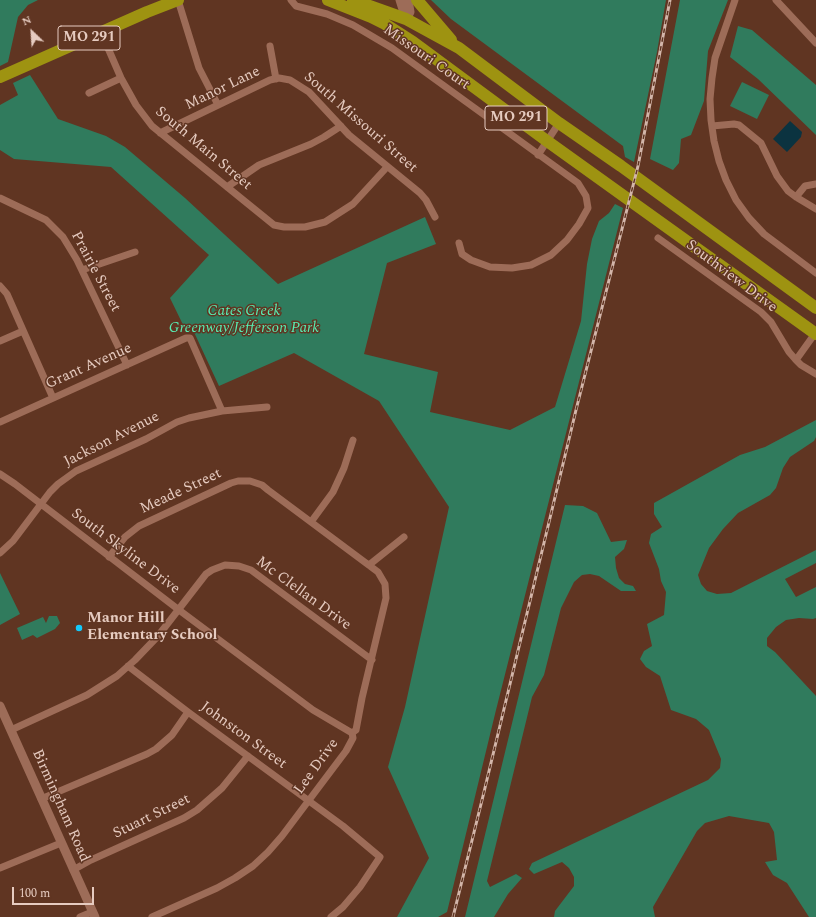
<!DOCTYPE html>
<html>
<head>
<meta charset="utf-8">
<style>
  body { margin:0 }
  #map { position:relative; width:816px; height:917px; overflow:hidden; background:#603522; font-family:Spectral,serif }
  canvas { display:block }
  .north { position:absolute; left:12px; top:12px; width:40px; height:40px; -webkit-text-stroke:3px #603522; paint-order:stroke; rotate:335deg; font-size:11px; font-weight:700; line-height:16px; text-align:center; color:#e6cbc0 }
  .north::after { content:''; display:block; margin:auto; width:14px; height:18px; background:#e6cbc0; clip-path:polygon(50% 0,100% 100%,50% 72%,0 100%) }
  .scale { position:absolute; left:12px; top:887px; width:82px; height:18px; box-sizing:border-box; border:2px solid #e6cbc0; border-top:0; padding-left:5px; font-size:12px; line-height:14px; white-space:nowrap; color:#e6cbc0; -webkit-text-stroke:3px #603522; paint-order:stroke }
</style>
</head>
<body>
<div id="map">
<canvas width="816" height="917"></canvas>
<div class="north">N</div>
<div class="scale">100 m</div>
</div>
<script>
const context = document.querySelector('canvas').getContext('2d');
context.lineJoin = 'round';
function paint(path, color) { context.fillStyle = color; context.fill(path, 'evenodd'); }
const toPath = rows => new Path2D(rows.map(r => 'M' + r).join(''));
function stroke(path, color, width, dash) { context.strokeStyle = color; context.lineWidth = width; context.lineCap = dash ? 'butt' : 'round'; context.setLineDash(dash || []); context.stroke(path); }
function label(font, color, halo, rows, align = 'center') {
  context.font = font + ' Spectral,serif'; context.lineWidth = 3; context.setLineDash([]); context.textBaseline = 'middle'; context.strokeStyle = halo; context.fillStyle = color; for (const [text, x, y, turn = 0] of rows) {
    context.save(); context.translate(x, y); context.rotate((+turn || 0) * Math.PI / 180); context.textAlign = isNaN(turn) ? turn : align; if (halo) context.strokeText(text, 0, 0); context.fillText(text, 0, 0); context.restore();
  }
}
const green = toPath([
  [0,0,38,0,28,5,18,17,8,62,0,66],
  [431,0,666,0,657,52,634,162,625,157,623,146,451,19],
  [680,0,728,0,708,51,704,101,691,135,681,139,679,163,673,170,650,159],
  [738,26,752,30,816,85,816,135,758,79,730,57],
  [30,75,58,119,106,136,125,147,185,198,278,284,425,217,436,244,387,263,364,354,438,372,430,412,510,430,555,407,581,321,587,264,592,239,599,221,609,213,615,204,623,208,496,710,447,912,438,917,397,917,429,858,388,767,405,707,449,507,379,401,294,353,219,386,193,330,187,333,170,298,209,255,111,167,14,159,0,150,0,105,18,95,13,83],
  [742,82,769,95,757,119,730,106],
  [816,420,816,437,814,441,790,457,783,468,776,488,770,495,738,513,723,529,709,548,698,575,701,584,707,591,717,594,731,593,816,550,816,563,785,579,796,597,816,587,816,618,813,619,799,618,786,620,776,627,767,638,767,646,775,652,816,696,816,917,809,917,787,883,773,875,765,862,777,860,774,832,769,823,729,816,705,823,697,831,653,907,655,917,554,917,555,911,574,886,574,877,569,868,562,862,534,874,529,869,532,863,708,780,720,768,721,759,709,730,696,719,671,710,660,676,646,667,640,659,644,651,652,646,647,624,664,615,666,592,661,581,659,569,649,543,651,534,662,527,654,514,654,503,740,455,765,447],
  [565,505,583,506,597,513,611,542,627,540,624,549,615,557,616,568,619,578,625,584,633,586,636,591,621,591,599,576,590,574,582,575,574,582,561,608,544,675,532,697,487,881,490,887,516,874,522,878,508,894,494,917,465,917],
  [0,573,20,614,0,625],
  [49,616,57,616,60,623,55,629,37,638,33,635,22,640,17,628,43,617,46,623]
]);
const water = toPath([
  [790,121,802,132,801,137,787,152,773,139]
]);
const street = toPath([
  [178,0,199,68,218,105],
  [291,0,296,6,327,14,353,25,392,48,578,183,586,196,588,208,579,224,567,240,551,255,531,265,512,268,490,267,471,260,462,254,459,243],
  [735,0,715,58,712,78,710,99,711,120,714,141,719,161,726,180,736,200,749,218,764,234,816,273],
  [776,0,816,43],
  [101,32,121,78,136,105,152,126,274,225,284,227,305,227,325,222,353,204,387,167],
  [270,46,276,79],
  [89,93,121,78],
  [712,126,734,124,739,125,761,143,777,176,788,191,796,197,816,209],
  [160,133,270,80,279,78,290,80,309,92,349,135,420,193,426,200,435,217],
  [538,155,559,123],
  [227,187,259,165,311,144,324,137,341,126],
  [796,197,805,186,816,184],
  [0,198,46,220,63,237,77,260,127,365],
  [658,238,761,312,771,322,789,352,796,360,801,365,816,374],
  [82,270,135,252],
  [0,286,7,294,53,398],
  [0,341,23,331],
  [796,360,816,332],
  [0,422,186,338,190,338,222,411],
  [0,474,15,484,179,610,313,710,352,733],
  [311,522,333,492,344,468,353,440],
  [0,553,13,541,50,492,58,484,76,471,146,439,177,422,189,418,222,411,267,407],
  [109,557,125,537,139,526,231,483,238,481,250,481,262,485,268,490,378,572,385,584,386,598,362,698,356,730,352,733],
  [369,565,404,537],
  [128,666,188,712,343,826,380,857,360,887,343,907,331,917],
  [11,730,87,695,117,676,135,660,158,636,206,574,212,570,225,565,239,566,251,570,372,660],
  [41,799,147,754,156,749,172,735,188,712],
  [0,868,61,843],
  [73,870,91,860,184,818,197,810,222,788,248,756],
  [80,917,92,912],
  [152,917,217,888,235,878,253,866,268,852,282,836,346,751,353,738,352,733]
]);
const secondary = toPath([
  [400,0,406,19],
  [406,19,410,12,408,0],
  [0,706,95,917]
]);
const highway = toPath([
  [328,0,371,17,385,24,413,42,547,141,816,334],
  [353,0,406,19,459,48,559,123,621,166,816,308],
  [417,0,451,40],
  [0,77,147,12,178,0]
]);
const rail = toPath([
  [453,917,484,792,576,410,638,166,670,0]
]);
const markers = [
  [79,628,4,"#14cafb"]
];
const shields = [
  [89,38,62],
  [516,118,62]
];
const shieldNames = [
  ["MO 291",89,38],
  ["MO 291",516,118]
];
const streetNames = [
  ["Missouri Court",426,58,35],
  ["Manor Lane",223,89,-26],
  ["South Missouri Street",360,123,41],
  ["South Main Street",203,149,40],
  ["Prairie Street",95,272,62],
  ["Southview Drive",731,277,37],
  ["Grant Avenue",89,367,-24],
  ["Jackson Avenue",112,440,-27],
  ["Meade Street",181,492,-25],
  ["South Skyline Drive",125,552,37],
  ["Mc Clellan Drive",303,594,36],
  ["Johnston Street",243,736,36],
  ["Lee Drive",317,767,-54],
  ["Birmingham Road",60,806,66],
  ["Stuart Street",152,817,-26]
];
const parkNames = [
  ["Cates Creek",244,312],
  ["Greenway/Jefferson Park",244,329]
];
const poiNames = [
  ["Manor Hill",87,619],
  ["Elementary School",87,636]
];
paint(green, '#307b5d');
paint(water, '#0b3340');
stroke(street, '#9d6c58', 7);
stroke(secondary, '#9d6c58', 9);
stroke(highway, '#9e9311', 12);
stroke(rail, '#d3b6aa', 3);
stroke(rail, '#603522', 1.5, [4.5]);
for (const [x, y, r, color] of markers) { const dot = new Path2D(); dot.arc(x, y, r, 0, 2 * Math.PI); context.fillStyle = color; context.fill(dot); stroke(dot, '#603522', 1.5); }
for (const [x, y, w] of shields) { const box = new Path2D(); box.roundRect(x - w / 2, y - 12, w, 24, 3); context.fillStyle = '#603522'; context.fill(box); stroke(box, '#e6cbc0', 1); }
label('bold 14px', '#e6cbc0', null, shieldNames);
label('15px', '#e6cbc0', '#603522', streetNames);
label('italic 15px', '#57edb3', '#603522', parkNames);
label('bold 15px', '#e6cbc0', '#603522', poiNames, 'left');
</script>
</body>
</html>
